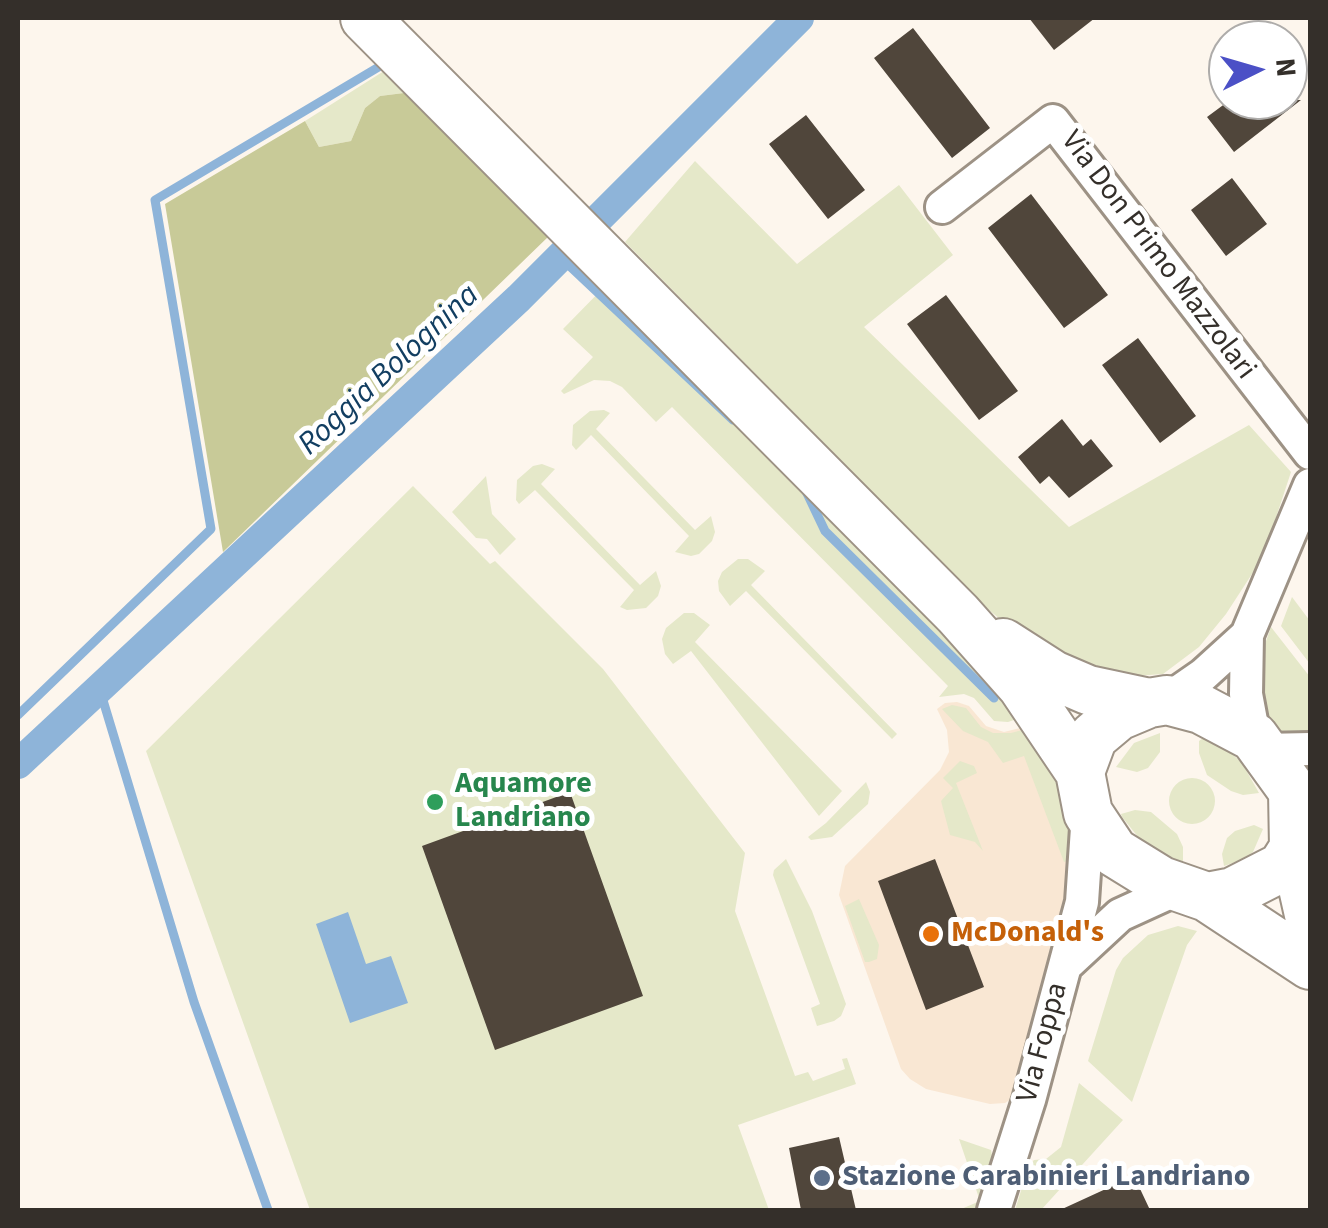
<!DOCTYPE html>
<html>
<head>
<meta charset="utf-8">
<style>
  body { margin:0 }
  #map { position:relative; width:1328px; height:1228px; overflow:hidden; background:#fdf6ed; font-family:"Source Sans 3",sans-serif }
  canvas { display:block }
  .frame { position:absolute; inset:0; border:20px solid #342f2a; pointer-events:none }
  .north { position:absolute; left:1208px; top:20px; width:100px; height:100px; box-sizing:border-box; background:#fff; border:2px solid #aeacaa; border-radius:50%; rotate:85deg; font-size:28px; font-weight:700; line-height:40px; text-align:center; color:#342f2a }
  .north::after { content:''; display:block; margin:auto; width:35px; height:45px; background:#4b50c6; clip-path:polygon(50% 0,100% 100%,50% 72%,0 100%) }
</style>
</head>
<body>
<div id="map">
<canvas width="1328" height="1228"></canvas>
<div class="frame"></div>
<div class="north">N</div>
</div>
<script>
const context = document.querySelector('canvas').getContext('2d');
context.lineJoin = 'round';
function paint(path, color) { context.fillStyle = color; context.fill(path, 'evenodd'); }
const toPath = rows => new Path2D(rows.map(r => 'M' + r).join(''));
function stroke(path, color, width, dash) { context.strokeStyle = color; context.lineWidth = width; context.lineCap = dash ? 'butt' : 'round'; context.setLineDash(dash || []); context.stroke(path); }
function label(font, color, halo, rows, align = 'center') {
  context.font = font + ' "Source Sans 3",sans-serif'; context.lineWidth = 10; context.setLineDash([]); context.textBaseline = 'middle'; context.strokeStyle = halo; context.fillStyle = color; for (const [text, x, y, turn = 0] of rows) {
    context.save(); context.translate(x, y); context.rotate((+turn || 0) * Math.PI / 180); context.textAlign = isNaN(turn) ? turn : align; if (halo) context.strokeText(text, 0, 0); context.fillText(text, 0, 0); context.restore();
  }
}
const built = toPath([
  [957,702,969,706,986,726,1004,732,1032,725,1078,870,1014,1097,1005,1103,990,1104,926,1089,910,1079,901,1069,839,895,845,866,940,770,949,752,947,730,937,709,945,703]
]);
const green = toPath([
  [384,71,404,93,380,96,365,108,351,141,319,147,305,121],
  [695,161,797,264,899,185,953,255,864,327,1069,527,1249,425,1291,472,1263,557,1226,614,1199,647,1163,674,1121,677,1034,647,989,610,625,242],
  [611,280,911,601,961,633,1029,715,1008,722,994,721,974,698,964,694,939,697,948,686,672,407,656,422,622,387,610,381,594,380,564,394,561,391,593,357,563,329],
  [604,410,610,413,596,429,695,530,711,516,715,532,712,541,699,554,691,556,675,552,689,536,591,435,576,450,572,445,573,425,590,411],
  [542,464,555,469,541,484,640,585,656,571,661,586,658,596,646,608,627,610,620,607,634,590,535,490,519,504,516,500,517,480,533,466],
  [486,476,492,514,516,539,500,555,487,539,476,538,452,512],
  [413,486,490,564,495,561,603,669,745,853,735,911,795,1076,808,1072,813,1081,845,1069,842,1059,847,1058,856,1084,738,1125,769,1210,310,1210,146,751],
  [738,559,748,559,765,571,751,585,897,734,892,739,746,591,730,606,719,591,718,581,722,572],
  [1292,597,1310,621,1310,664,1281,626],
  [684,613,694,613,710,625,695,642,842,791,819,816,691,651,673,664,665,654,662,639,666,628],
  [1271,627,1310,677,1310,742,1276,733,1260,715,1259,661],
  [952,705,966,708,981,727,993,733,1011,733,1030,728,1057,773,1071,827,1075,859,1064,862,1024,756,1003,763,988,742,963,731,942,709],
  [1160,733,1160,752,1148,768,1137,772,1116,767,1134,743],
  [1203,738,1230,752,1242,763,1259,793,1243,795,1231,791,1207,775,1199,753,1199,741],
  [960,761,974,766,977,773,956,783,983,851,975,842,950,835,941,801,953,788,943,778],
  '1169 801a23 23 0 1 1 46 0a23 23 0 1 1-46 0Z',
  [866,782,870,792,868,804,832,837,811,840,808,837,826,823],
  [1135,810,1151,812,1177,834,1183,847,1183,863,1179,864,1147,848,1122,817,1121,814],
  [1254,825,1263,829,1253,852,1245,859,1224,866,1222,854,1227,838,1235,831],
  [786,859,812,911,846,1004,841,1016,834,1021,817,1026,811,1008,820,1004,773,875,774,870],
  [859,899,879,945,877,959,869,962,865,962,845,906],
  [1178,926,1197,931,1187,945,1132,1102,1088,1061,1116,970,1123,958,1148,935],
  [1079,1083,1123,1120,1041,1210,1015,1210,1029,1165,1034,1160,1046,1159,1061,1147],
  [959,1139,991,1150,994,1165,981,1210,959,1210,980,1201]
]);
const forest = toPath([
  [404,93,549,236,223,552,165,204,305,121,319,147,351,141,365,108,380,96]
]);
const water = toPath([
  [348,912,366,964,391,956,408,1003,350,1023,316,924]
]);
const stream = toPath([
  [560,257,733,420],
  [805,489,825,531,994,698],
  [99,687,194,1002,268,1210],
  [18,715,211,529,155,200,382,65]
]);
const canal = toPath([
  [18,764,519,298,799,18]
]);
const building = toPath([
  [1029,18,1095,18,1054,50],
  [913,28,990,128,952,158,874,58],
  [1230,100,1301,100,1234,152,1207,117],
  [806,115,865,190,828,219,769,144],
  [1232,178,1267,224,1226,256,1191,210],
  [1031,194,1108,295,1064,328,988,228],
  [946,295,1018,391,979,420,907,324],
  [1138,338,1196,416,1160,443,1102,365],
  [1062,419,1083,446,1091,439,1113,466,1069,498,1049,476,1040,484,1018,457],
  [570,792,643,996,495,1050,422,846],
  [935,859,984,987,926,1010,878,881],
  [839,1137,856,1210,801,1210,789,1148],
  [1134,1176,1150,1210,1060,1210]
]);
const minor = toPath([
  [942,207,1053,121,1310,453],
  [1167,700,1203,675,1247,635],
  [1254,737,1246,694,1247,635,1310,485],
  [1264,750,1310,749],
  [1065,966,1120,915,1179,888],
  [994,1210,1029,1100,1082,902,1088,813]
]);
const secondary = toPath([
  [365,18,958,614,1022,686,1080,772],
  [1003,643,1053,675,1088,690,1149,703],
  [1294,848,1310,919],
  [1207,897,1233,892,1282,867,1294,848,1293,791,1254,737,1201,709,1167,700,1149,703,1118,716,1093,737,1080,772,1088,813,1114,852,1161,881,1207,897,1310,965]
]);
const markers = [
  [435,802,10,"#2e9e5b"],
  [931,934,10,"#e8710a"],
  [822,1178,10,"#5c6f8a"]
];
const streetNames = [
  ["Via Don Primo Mazzolari",1157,256,53],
  ["Via Foppa",1044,1043,-75]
];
const leisureNames = [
  ["Aquamore",455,785],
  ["Landriano",455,819]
];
const foodNames = [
  ["McDonald's",951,934]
];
const serviceNames = [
  ["Stazione Carabinieri Landriano",842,1178]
];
const waterNames = [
  ["Roggia Bolognina",390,371,-43]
];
paint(built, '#f9e7d3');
paint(green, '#e5e8c9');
paint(forest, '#c8ca98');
paint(water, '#8eb4d9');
stroke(stream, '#8eb4d9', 9);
stroke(canal, '#8eb4d9', 30);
paint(building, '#50463b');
stroke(minor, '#9d9285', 38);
stroke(secondary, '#9d9285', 52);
stroke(minor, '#fff', 32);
stroke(secondary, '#fff', 48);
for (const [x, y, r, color] of markers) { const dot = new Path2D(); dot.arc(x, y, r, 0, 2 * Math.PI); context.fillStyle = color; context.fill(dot); stroke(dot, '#fff', 4); }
label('30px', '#342f2a', '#fff', streetNames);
label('bold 30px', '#27864d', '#fff', leisureNames, 'left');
label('bold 30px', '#c56008', '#fff', foodNames, 'left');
label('bold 30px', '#4e5e75', '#fff', serviceNames, 'left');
label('italic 32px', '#123e61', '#fff', waterNames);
</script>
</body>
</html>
